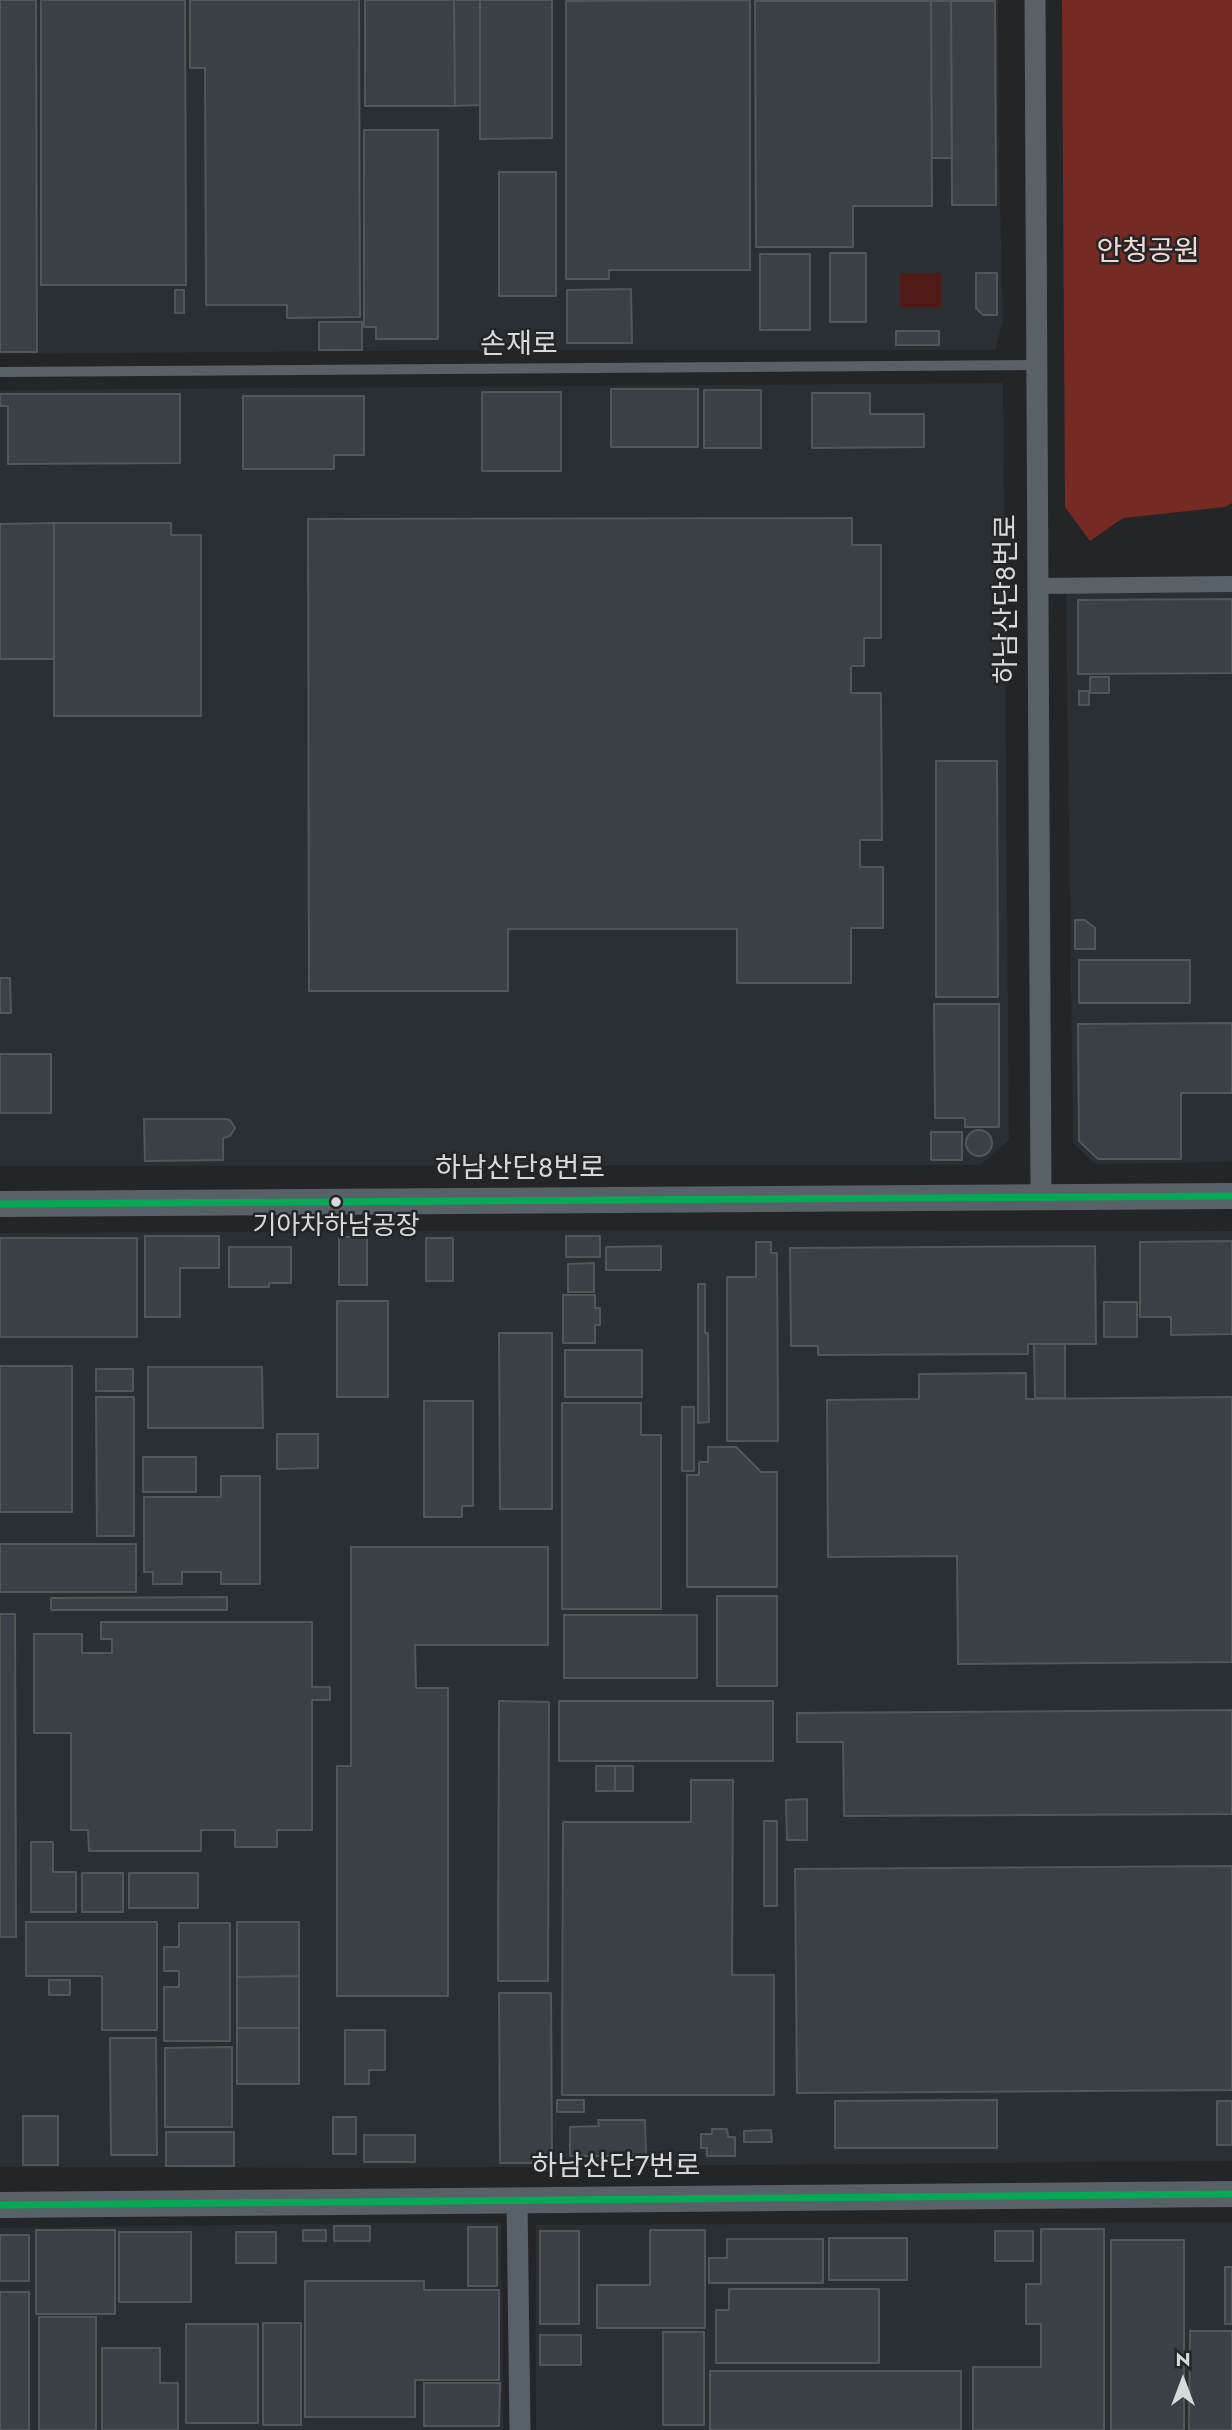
<!DOCTYPE html>
<html>
<head>
<meta charset="utf-8">
<style>
  body { margin:0 }
  #map { position:relative; width:1232px; height:2430px; overflow:hidden; background:#242526; font-family:Jost,sans-serif }
  canvas { display:block }
  .north { position:absolute; left:1148px; top:2346px; width:70px; height:70px; -webkit-text-stroke:5px #232527; paint-order:stroke; rotate:0deg; font-size:19px; font-weight:700; line-height:28px; text-align:center; color:#d8d9da }
  .north::after { content:''; display:block; margin:auto; width:24px; height:32px; background:#d8d9da; clip-path:polygon(50% 0,100% 100%,50% 72%,0 100%) }
</style>
</head>
<body>
<div id="map">
<canvas width="1232" height="2430"></canvas>
<div class="north">N</div>
</div>
<script>
const context = document.querySelector('canvas').getContext('2d');
context.lineJoin = 'round';
function paint(path, color) { context.fillStyle = color; context.fill(path, 'evenodd'); }
const toPath = rows => new Path2D(rows.map(r => 'M' + r).join(''));
function stroke(path, color, width, dash) { context.strokeStyle = color; context.lineWidth = width; context.lineCap = dash ? 'butt' : 'round'; context.setLineDash(dash || []); context.stroke(path); }
function label(font, color, halo, rows, align = 'center') {
  context.font = font + ' Jost,"Noto Sans KR",sans-serif'; context.lineWidth = 5; context.setLineDash([]); context.textBaseline = 'middle'; context.strokeStyle = halo; context.fillStyle = color; for (const [text, x, y, turn = 0] of rows) {
    context.save(); context.translate(x, y); context.rotate((+turn || 0) * Math.PI / 180); context.textAlign = isNaN(turn) ? turn : align; if (halo) context.strokeText(text, 0, 0); context.fillText(text, 0, 0); context.restore();
  }
}
const built = toPath([
  [0,0,998,0,999,161,1003,321,995,350,491,350,0,354],
  [1003,383,1009,1140,980,1165,0,1166,0,390],
  [1232,592,1232,1162,1095,1164,1073,1143,1066,593],
  [626,1230,1232,1231,1232,2161,379,2168,0,2167,0,1233],
  [1232,2222,1232,2430,536,2430,536,2225],
  [370,2223,501,2223,503,2430,0,2430,0,2228]
]);
const green = toPath([
  [900,273,941,273,941,307,900,307]
]);
const forest = toPath([
  [1062,0,1232,0,1232,503,1225,507,1123,518,1090,541,1065,507]
]);
const building = toPath([
  [0,0,36,0,37,352,0,352,0,0],
  [41,0,185,0,186,285,41,285,41,0],
  [190,0,359,0,360,317,287,318,287,305,206,305,205,68,190,68,190,0],
  [365,0,454,0,455,106,365,106,365,0],
  [454,0,480,0,480,105,455,106,454,0],
  [480,0,552,0,552,138,480,139,480,0],
  [750,0,750,270,609,270,609,279,566,279,566,1,750,0],
  [755,1,931,1,932,206,853,206,853,247,756,247,755,1],
  [931,1,951,1,952,158,932,158,931,1],
  [951,1,995,1,996,205,952,205,951,1],
  [364,130,438,130,438,339,376,339,376,327,364,327,364,130],
  [499,172,556,172,556,296,499,296,499,172],
  [830,253,866,253,866,322,830,322,830,253],
  [760,254,810,254,810,330,760,330,760,254],
  [976,273,997,273,997,315,983,315,976,308,976,273],
  [631,289,632,343,567,343,567,290,631,289],
  [175,290,184,290,184,313,175,313,175,290],
  [319,322,362,322,362,350,319,350,319,322],
  [896,331,939,331,939,345,896,345,896,331],
  [611,389,698,389,698,447,611,447,611,389],
  [704,390,761,390,761,448,704,448,704,390],
  [482,392,561,392,561,471,482,471,482,392],
  [812,393,870,393,870,414,924,414,924,447,812,448,812,393],
  [0,394,180,394,180,463,8,464,8,406,0,406,0,394],
  [243,396,364,396,364,455,334,455,334,469,243,469,243,396],
  [852,518,852,545,881,545,881,638,864,638,864,666,851,666,851,693,881,693,882,840,860,840,860,867,883,867,883,928,851,928,851,983,737,983,737,929,508,929,508,991,309,991,308,519,852,518],
  [54,523,54,659,0,659,0,524,54,523],
  [54,523,171,523,171,535,201,535,201,716,54,716,54,523],
  [1232,599,1232,673,1078,674,1078,600,1232,599],
  [1090,677,1109,677,1109,693,1090,693,1090,677],
  [1079,691,1089,691,1089,705,1079,705,1079,691],
  [936,761,997,761,998,997,936,997,936,761],
  [1075,920,1085,920,1095,928,1095,949,1075,949,1075,920],
  [1079,960,1190,960,1190,1003,1079,1003,1079,960],
  [0,978,10,978,11,1013,0,1013,0,978],
  [934,1004,999,1004,999,1127,965,1127,965,1118,935,1118,934,1004],
  [1232,1023,1232,1093,1181,1093,1181,1159,1098,1159,1079,1141,1078,1024,1232,1023],
  [0,1054,51,1054,51,1113,0,1113,0,1054],
  [144,1119,225,1119,230,1120,235,1128,230,1136,223,1138,223,1160,145,1161,144,1119],
  '966 1143a13 13 0 1 1 26 0a13 13 0 1 1-26 0Z',
  [931,1132,962,1132,962,1160,931,1160,931,1132],
  [145,1236,219,1236,219,1268,180,1268,180,1317,145,1317,145,1236],
  [566,1236,600,1236,600,1257,566,1257,566,1236],
  [339,1237,367,1237,367,1285,339,1285,339,1237],
  [0,1238,137,1238,137,1337,0,1337,0,1238],
  [426,1238,453,1238,453,1281,426,1281,426,1238],
  [1232,1241,1232,1334,1171,1335,1171,1317,1140,1317,1140,1242,1232,1241],
  [756,1242,771,1242,771,1253,777,1253,778,1441,727,1441,727,1277,756,1277,756,1242],
  [661,1246,661,1270,606,1270,606,1247,661,1246],
  [1095,1246,1096,1344,1028,1344,1028,1354,818,1355,818,1346,791,1346,790,1248,1095,1246],
  [229,1247,291,1247,291,1283,269,1283,269,1287,229,1287,229,1247],
  [594,1263,594,1292,568,1292,568,1264,594,1263],
  [698,1284,705,1284,705,1333,708,1333,709,1422,698,1423,698,1284],
  [563,1295,595,1295,595,1308,600,1308,600,1325,595,1325,595,1343,563,1343,563,1295],
  [337,1301,388,1301,388,1397,337,1397,337,1301],
  [1104,1302,1137,1302,1137,1337,1104,1337,1104,1302],
  [499,1333,552,1333,552,1509,500,1509,499,1333],
  [1034,1344,1065,1344,1065,1398,1035,1398,1034,1344],
  [565,1350,642,1350,642,1397,565,1397,565,1350],
  [0,1366,72,1366,72,1512,0,1512,0,1366],
  [148,1367,262,1367,263,1428,148,1428,148,1367],
  [96,1369,133,1369,133,1391,96,1391,96,1369],
  [1026,1373,1026,1399,1232,1397,1232,1662,958,1664,957,1556,828,1557,827,1400,919,1399,919,1374,1026,1373],
  [96,1397,134,1397,134,1536,97,1536,96,1397],
  [424,1401,473,1401,473,1506,462,1506,462,1517,424,1517,424,1401],
  [562,1403,641,1403,641,1435,661,1435,661,1609,562,1609,562,1403],
  [682,1407,694,1407,694,1471,682,1471,682,1407],
  [277,1434,318,1434,318,1468,277,1469,277,1434],
  [708,1447,736,1447,761,1472,777,1472,777,1587,687,1587,687,1475,699,1475,699,1462,708,1462,708,1447],
  [143,1457,196,1457,196,1492,143,1492,143,1457],
  [221,1476,260,1476,260,1584,221,1584,221,1572,182,1572,182,1584,153,1584,153,1572,144,1572,144,1497,221,1497,221,1476],
  [0,1544,136,1544,136,1592,0,1592,0,1544],
  [351,1547,548,1547,548,1645,415,1645,416,1688,448,1688,448,1996,337,1996,337,1766,351,1766,351,1547],
  [717,1596,777,1596,777,1686,717,1686,717,1596],
  [227,1597,227,1610,51,1610,51,1598,227,1597],
  [0,1614,15,1614,16,1937,0,1937,0,1614],
  [564,1615,697,1615,697,1678,564,1678,564,1615],
  [101,1622,312,1622,312,1687,330,1687,330,1700,312,1700,312,1830,277,1830,277,1847,235,1847,235,1830,201,1830,201,1851,89,1851,88,1830,71,1830,71,1733,34,1733,34,1634,82,1634,82,1653,112,1653,112,1639,101,1639,101,1622],
  [499,1701,549,1702,548,1981,498,1981,499,1701],
  [559,1701,773,1701,773,1761,559,1761,559,1701],
  [1232,1710,1232,1814,844,1816,843,1742,797,1742,797,1713,1232,1710],
  [596,1766,615,1766,615,1791,596,1791,596,1766],
  [615,1766,633,1766,633,1791,615,1791,615,1766],
  [691,1780,733,1780,732,1975,774,1975,774,2095,562,2095,563,1822,691,1822,691,1780],
  [807,1799,807,1840,787,1840,786,1800,807,1799],
  [764,1821,777,1821,777,1906,764,1906,764,1821],
  [31,1842,53,1842,53,1872,76,1872,76,1912,31,1912,31,1842],
  [1232,1866,1232,2090,797,2093,795,1869,1232,1866],
  [82,1873,123,1873,123,1912,82,1912,82,1873],
  [129,1873,198,1873,198,1908,129,1908,129,1873],
  [26,1922,157,1922,157,2030,102,2030,102,1976,26,1976,26,1922],
  [237,1922,299,1922,299,1976,237,1977,237,1922],
  [179,1923,230,1923,230,2041,164,2041,164,1987,179,1987,179,1971,164,1971,164,1947,179,1947,179,1923],
  [299,1976,299,2028,237,2028,237,1977,299,1976],
  [49,1980,70,1980,70,1995,49,1995,49,1980],
  [499,1993,551,1993,552,2163,500,2163,499,1993],
  [237,2028,299,2028,299,2084,237,2084,237,2028],
  [345,2030,385,2030,385,2070,369,2070,369,2084,345,2084,345,2030],
  [110,2038,156,2038,157,2155,111,2155,110,2038],
  [232,2047,232,2127,165,2127,165,2048,232,2047],
  [557,2100,584,2100,584,2112,557,2112,557,2100],
  [997,2100,997,2148,835,2148,835,2101,997,2100],
  [1217,2101,1232,2101,1232,2145,1217,2145,1217,2101],
  [23,2116,58,2116,58,2165,23,2165,23,2116],
  [333,2117,356,2117,356,2154,333,2154,333,2117],
  [598,2120,645,2120,646,2156,570,2156,570,2127,599,2126,598,2120],
  [712,2129,727,2129,728,2137,735,2137,735,2156,707,2156,707,2148,701,2148,701,2134,712,2134,712,2129],
  [771,2130,772,2142,744,2142,744,2131,771,2130],
  [166,2132,234,2132,234,2166,166,2166,166,2132],
  [364,2135,415,2135,415,2162,364,2162,364,2135],
  [334,2226,370,2226,370,2241,334,2241,334,2226],
  [468,2227,497,2227,497,2286,468,2286,468,2227],
  [1041,2229,1104,2229,1104,2430,973,2430,973,2367,1041,2367,1041,2324,1026,2324,1026,2284,1041,2284,1041,2229],
  [36,2230,115,2230,115,2314,36,2314,36,2230],
  [303,2230,326,2230,326,2241,303,2241,303,2230],
  [650,2230,705,2230,705,2328,597,2328,597,2285,650,2285,650,2230],
  [540,2231,579,2231,579,2324,540,2324,540,2231],
  [995,2231,1033,2231,1033,2261,995,2261,995,2231],
  [119,2232,191,2232,191,2302,119,2302,119,2232],
  [236,2232,276,2232,276,2263,236,2263,236,2232],
  [0,2235,29,2235,29,2281,0,2281,0,2235],
  [829,2238,907,2238,907,2280,829,2280,829,2238],
  [727,2239,823,2239,823,2283,709,2283,709,2258,727,2258,727,2239],
  [1111,2240,1184,2240,1184,2430,1111,2430,1111,2240],
  [1225,2267,1232,2267,1232,2324,1225,2324,1225,2267],
  [305,2281,424,2281,424,2290,499,2290,499,2380,415,2380,415,2417,305,2417,305,2281],
  [729,2289,879,2289,879,2363,716,2363,716,2310,729,2310,729,2289],
  [0,2292,29,2292,29,2430,0,2430,0,2292],
  [39,2317,96,2317,96,2430,39,2430,39,2317],
  [263,2323,301,2323,301,2425,263,2425,263,2323],
  [186,2324,258,2324,258,2423,186,2423,186,2324],
  [1190,2331,1232,2331,1232,2430,1189,2430,1190,2331],
  [663,2332,704,2332,704,2425,663,2425,663,2332],
  [540,2335,581,2335,581,2365,540,2365,540,2335],
  [102,2348,160,2348,160,2383,178,2383,178,2430,102,2430,102,2348],
  [710,2371,961,2371,961,2430,710,2430,710,2371],
  [424,2383,500,2383,499,2426,424,2426,424,2383]
]);
const service = toPath([
  [0,372,1039,365]
]);
const pedestrian = toPath([
  [1039,586,1232,584]
]);
const minor = toPath([
  [1035,0,1041,1197],
  [517,2200,520,2430]
]);
const tertiary = toPath([
  [0,1204,1232,1196],
  [0,2205,1232,2194]
]);
const bus1 = toPath([
  [0,1204,1232,1196],
  [0,2205,1232,2194]
]);
const markers = [
  [336,1202,6,"#d8d9da"]
];
const busNames = [
  ["기아차하남공장",336,1228]
];
const parkNames = [
  ["안청공원",1148,253]
];
const streetNames = [
  ["손재로",519,346],
  ["하남산단8번로",1008,599,-90],
  ["하남산단8번로",520,1170],
  ["하남산단7번로",616,2168]
];
paint(built, '#2a2f34');
paint(green, '#501b16');
paint(forest, '#752b24');
paint(building, '#394146');
stroke(building, '#545556', 2);
stroke(service, '#586168', 10);
stroke(pedestrian, '#586168', 16);
stroke(minor, '#586168', 21);
stroke(tertiary, '#586168', 26);
stroke(bus1, '#06aa56', 7);
for (const [x, y, r, color] of markers) { const dot = new Path2D(); dot.arc(x, y, r, 0, 2 * Math.PI); context.fillStyle = color; context.fill(dot); stroke(dot, '#232527', 2.5); }
label('26px', '#d8d9da', '#232527', busNames);
label('28px', '#f3d9d5', '#232527', parkNames);
label('28px', '#d8d9da', '#232527', streetNames);
</script>
</body>
</html>
